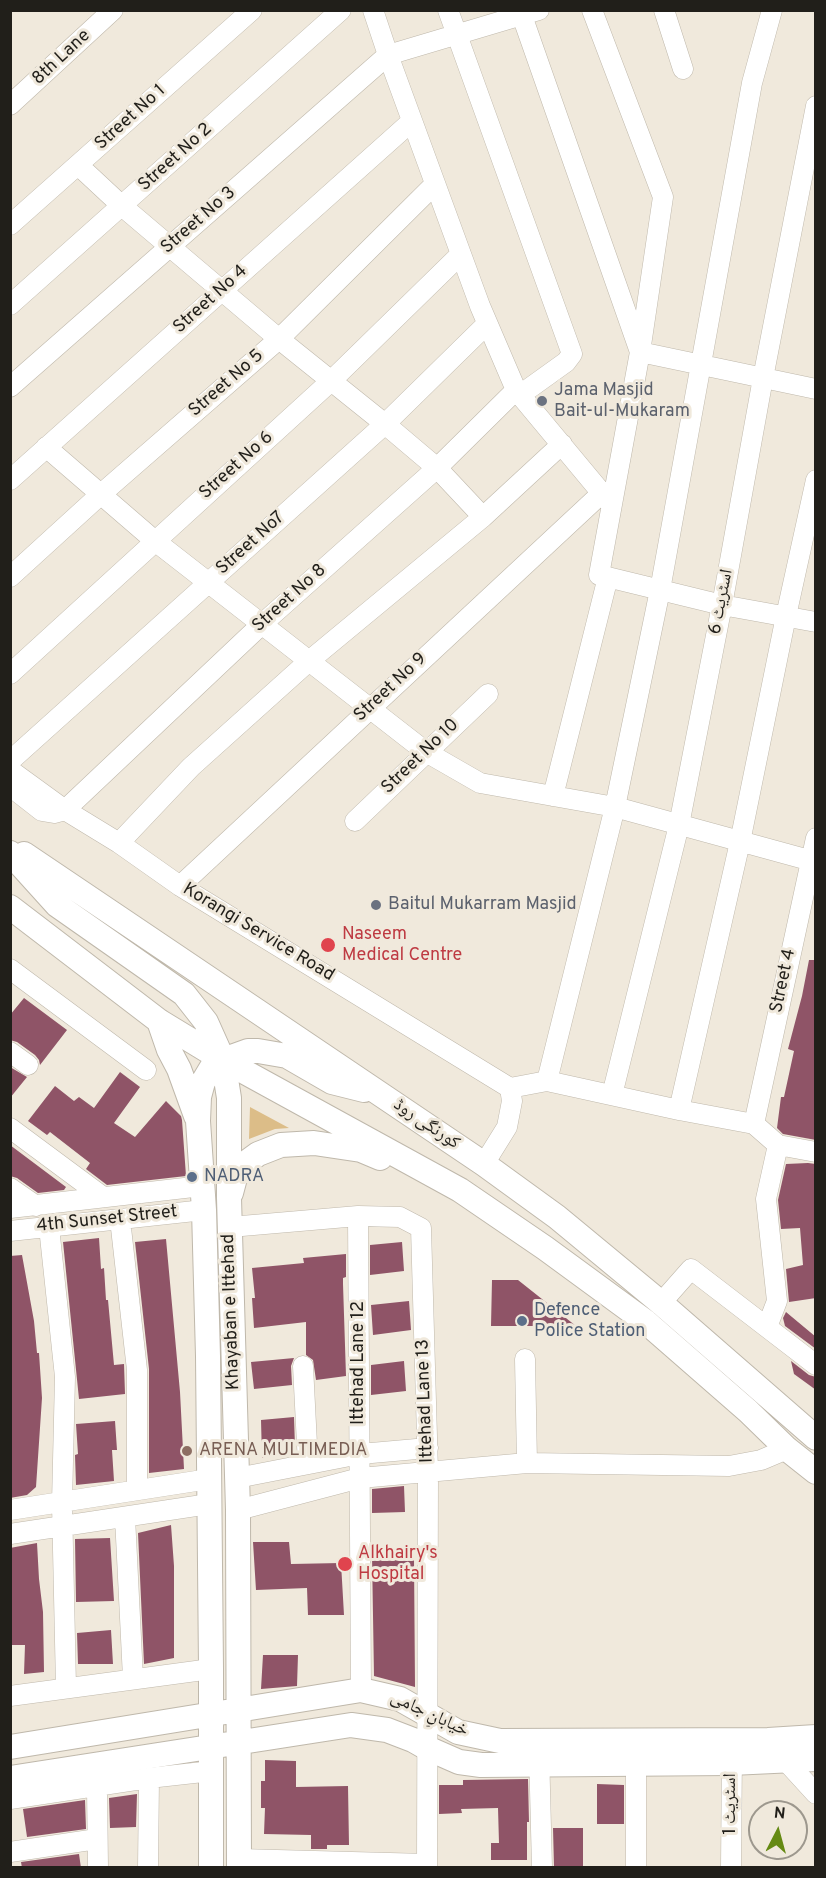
<!DOCTYPE html>
<html>
<head>
<meta charset="utf-8">
<style>
  body { margin:0 }
  #map { position:relative; width:826px; height:1878px; overflow:hidden; background:#f0e9dc; font-family:Overpass,sans-serif }
  canvas { display:block }
  .frame { position:absolute; inset:0; border:12px solid #211f1a; pointer-events:none }
  .north { position:absolute; left:748px; top:1800px; width:60px; height:60px; box-sizing:border-box; background:#f0e9dc; border:2px solid #9d988e; border-radius:50%; rotate:6deg; font-size:16px; font-weight:700; line-height:24px; text-align:center; color:#211f1a }
  .north::after { content:''; display:block; margin:auto; width:21px; height:27px; background:#658a13; clip-path:polygon(50% 0,100% 100%,50% 72%,0 100%) }
</style>
</head>
<body>
<div id="map">
<canvas width="826" height="1878"></canvas>
<div class="frame"></div>
<div class="north">N</div>
</div>
<script>
const context = document.querySelector('canvas').getContext('2d');
context.lineJoin = 'round';
function paint(path, color) { context.fillStyle = color; context.fill(path, 'evenodd'); }
const toPath = rows => new Path2D(rows.map(r => 'M' + r).join(''));
function stroke(path, color, width, dash) { context.strokeStyle = color; context.lineWidth = width; context.lineCap = dash ? 'butt' : 'round'; context.setLineDash(dash || []); context.stroke(path); }
function label(font, color, halo, rows, align = 'center') {
  context.font = font + ' Overpass,"Noto Naskh Arabic",sans-serif'; context.lineWidth = 6; context.setLineDash([]); context.textBaseline = 'middle'; context.strokeStyle = halo; context.fillStyle = color; for (const [text, x, y, turn = 0] of rows) {
    context.save(); context.translate(x, y); context.rotate((+turn || 0) * Math.PI / 180); context.textAlign = isNaN(turn) ? turn : align; if (halo) context.strokeText(text, 0, 0); context.fillText(text, 0, 0); context.restore();
  }
}
const green = toPath([
  [250,1107,289,1128,275,1129,249,1139]
]);
const building = toPath([
  [809,960,816,960,816,1140,783,1134,777,1128,781,1097,784,1097,794,1051,788,1049,802,996],
  [24,998,67,1030,40,1065,39,1060,35,1055,17,1042,10,1040,10,1015],
  [10,1067,27,1077,10,1098],
  [120,1072,140,1087,114,1123,135,1137,166,1101,181,1116,182,1120,186,1176,107,1185,86,1169,90,1163,50,1132,47,1135,28,1121,55,1086,74,1101,79,1097,94,1108],
  [10,1145,66,1187,64,1190,38,1193,17,1178,10,1176],
  [808,1163,816,1164,816,1298,789,1302,786,1269,803,1265,800,1228,781,1229,778,1200,786,1164],
  [99,1238,101,1269,104,1268,106,1300,108,1300,114,1365,124,1364,125,1394,79,1399,63,1242],
  [166,1239,180,1392,184,1469,149,1473,149,1369,135,1242],
  [402,1242,404,1271,370,1275,370,1245],
  [346,1254,346,1277,343,1278,343,1284,346,1376,316,1380,313,1360,306,1355,306,1322,254,1328,252,1298,255,1298,252,1268,304,1263,303,1258],
  [22,1255,34,1321,37,1353,39,1353,42,1398,36,1487,27,1495,10,1498,10,1256],
  [492,1280,518,1280,576,1326,491,1326],
  [409,1301,411,1330,373,1335,371,1305],
  [786,1312,816,1337,816,1349,785,1326,783,1318],
  [294,1358,291,1366,292,1385,254,1389,251,1362],
  [404,1361,406,1391,371,1395,371,1365],
  [791,1361,809,1375,816,1377,816,1390,794,1374],
  [294,1417,295,1447,262,1458,261,1420],
  [115,1421,117,1450,112,1450,114,1481,76,1485,75,1455,78,1454,76,1424],
  [404,1486,405,1512,372,1513,372,1489],
  [171,1525,174,1566,174,1658,144,1664,138,1533],
  [110,1538,114,1601,76,1602,75,1539],
  [253,1542,289,1542,291,1564,341,1563,344,1615,308,1615,307,1588,256,1590],
  [37,1543,39,1579,43,1612,44,1672,24,1674,25,1645,10,1645,10,1548],
  [372,1555,414,1559,415,1687,374,1676],
  [111,1630,113,1664,78,1664,77,1633],
  [263,1655,298,1655,297,1686,261,1689],
  [265,1760,296,1761,296,1787,348,1786,349,1845,327,1845,327,1849,311,1849,311,1835,264,1834,265,1808,261,1808,261,1781,265,1781],
  [528,1779,529,1822,527,1822,527,1860,491,1860,491,1843,499,1843,498,1808,461,1809,462,1813,439,1814,439,1785,463,1785,463,1780],
  [597,1784,624,1785,624,1824,597,1824],
  [137,1794,136,1827,110,1828,109,1798],
  [85,1800,86,1829,27,1837,23,1809],
  [553,1828,583,1828,583,1867,554,1867],
  [79,1854,81,1868,22,1868,21,1862]
]);
const minor = toPath([
  [373,10,388,55,480,306,516,390,610,503],
  [448,10,572,354,566,362,520,395],
  [520,10,640,352,816,389],
  [592,10,663,197,640,352,599,575,722,605,816,622],
  [664,10,683,69],
  [10,105,113,10],
  [78,165,122,206,279,339,385,424,437,468,483,517],
  [10,225,252,10],
  [10,305,341,10],
  [10,387,388,55,539,10],
  [46,447,155,541,426,752,480,783,615,807,816,862],
  [10,480,412,121],
  [10,577,100,495,279,339,435,184],
  [10,674,331,381,461,254],
  [10,761,385,424,487,324],
  [10,770,65,810,119,843,180,886,510,1088,547,1081,679,1110,754,1124,778,1145,816,1152],
  [10,786,42,811,54,813,65,810,262,624,437,468,516,390],
  [553,796,608,577],
  [355,821,488,694],
  [119,843,191,767,309,661,483,517,562,444],
  [180,886,603,492],
  [10,969,146,1070],
  [10,1052,28,1065],
  [547,1081,615,807,660,590,752,83,772,10],
  [612,1095,679,825,722,605,763,378,816,106],
  [679,1110,740,842,786,616,816,480],
  [754,1124,816,838],
  [10,1128,103,1197],
  [484,1164,507,1127,512,1101,510,1088],
  [10,1188,36,1206],
  [10,1208,202,1186],
  [358,1216,361,1690],
  [120,1219,137,1370,137,1490],
  [49,1227,65,1377,62,1503,66,1687],
  [230,1227,358,1216,400,1217,421,1228,428,1472,427,1868],
  [10,1231,204,1210],
  [661,1303,691,1269,816,1365],
  [767,1327,777,1301,766,1199,778,1145],
  [525,1359,527,1463],
  [303,1366,308,1464],
  [237,1478,360,1454,428,1448],
  [10,1510,209,1479],
  [238,1510,360,1478,527,1463,729,1466,761,1460,787,1449],
  [125,1517,133,1678],
  [10,1534,209,1504],
  [10,1696,211,1669],
  [636,1749,636,1868],
  [539,1750,542,1868],
  [785,1760,816,1794],
  [97,1787,98,1868],
  [10,1799,149,1778,212,1771],
  [10,1852,97,1839],
  [239,1859,427,1864],
  [148,1868,149,1778],
  [731,1868,732,1749]
]);
const major = toPath([
  [10,853,57,905,184,994,206,1022,223,1060,229,1098,229,1198,238,1510,239,1868],
  [24,854,484,1164,557,1217,661,1303,816,1438],
  [10,907,159,1021,223,1060,460,1190,545,1248,646,1322,748,1411,787,1449,816,1472],
  [159,1021,169,1050,179,1069,196,1116],
  [231,1193,235,1178,247,1162,258,1154,281,1145,314,1143,361,1150,380,1158],
  [10,1747,361,1690,400,1699,458,1732,500,1741,768,1740,816,1737],
  [10,1778,351,1725,387,1730,413,1740,427,1748,459,1762,481,1765,731,1763,816,1759],
  [211,1868,211,1669,208,1356,204,1210,198,1121,199,1097,203,1082,212,1067,223,1060,248,1051,258,1051,287,1056,332,1082,364,1090]
]);
const markers = [
  [542,401,6,"#6b7280"],
  [376,905,6,"#6b7280"],
  [328,945,8,"#e0444e"],
  [192,1177,6,"#5c6f8a"],
  [522,1321,6,"#5c6f8a"],
  [187,1451,6,"#8d6e63"],
  [345,1564,8,"#e0444e"]
];
const streetNames = [
  ["8th Lane",62,58,-43],
  ["Street No 1",131,118,-42],
  ["Street No 2",176,158,-42],
  ["Street No 3",199,221,-41],
  ["Street No 4",211,300,-42],
  ["Street No 5",227,384,-41],
  ["Street No 6",237,466,-42],
  ["Street No7",251,544,-42],
  ["Street No 8",290,599,-42],
  ["اسٹریٹ 6",722,602,-79],
  ["Street No 9",391,688,-43],
  ["Street No 10",421,757,-44],
  ["Korangi Service Road",258,933,31],
  ["Street 4",784,981,-78],
  ["کورنگی روڈ",426,1125,34],
  ["4th Sunset Street",107,1220,-6],
  ["Khayaban e Ittehad",232,1312,-92],
  ["Ittehad Lane 12",359,1363,-90],
  ["Ittehad Lane 13",426,1401,-92],
  ["خیابانِ جامی",429,1715,25],
  ["اسٹریٹ 1",731,1804,-90]
];
const worshipNames = [
  ["Jama Masjid",554,391],
  ["Bait-ul-Mukaram",554,412],
  ["Baitul Mukarram Masjid",388,905]
];
const healthNames = [
  ["Naseem",342,935],
  ["Medical Centre",342,956],
  ["Alkhairy's",358,1554],
  ["Hospital",358,1575]
];
const serviceNames = [
  ["NADRA",204,1177],
  ["Defence",534,1311],
  ["Police Station",534,1332]
];
const educationNames = [
  ["ARENA MULTIMEDIA",199,1451]
];
paint(green, '#dcbd88');
paint(building, '#8f5467');
stroke(minor, '#bfb8ab', 21);
stroke(major, '#bfb8ab', 26);
stroke(minor, '#fff', 20);
stroke(major, '#fff', 24);
for (const [x, y, r, color] of markers) { const dot = new Path2D(); dot.arc(x, y, r, 0, 2 * Math.PI); context.fillStyle = color; context.fill(dot); stroke(dot, '#f0e9dc', 2); }
label('18px', '#211f1a', '#f0e9dc', streetNames);
label('18px', '#5b616d', '#f0e9dc', worshipNames, 'left');
label('18px', '#be3a42', '#f0e9dc', healthNames, 'left');
label('18px', '#4e5e75', '#f0e9dc', serviceNames, 'left');
label('18px', '#785e54', '#f0e9dc', educationNames, 'left');
</script>
</body>
</html>
